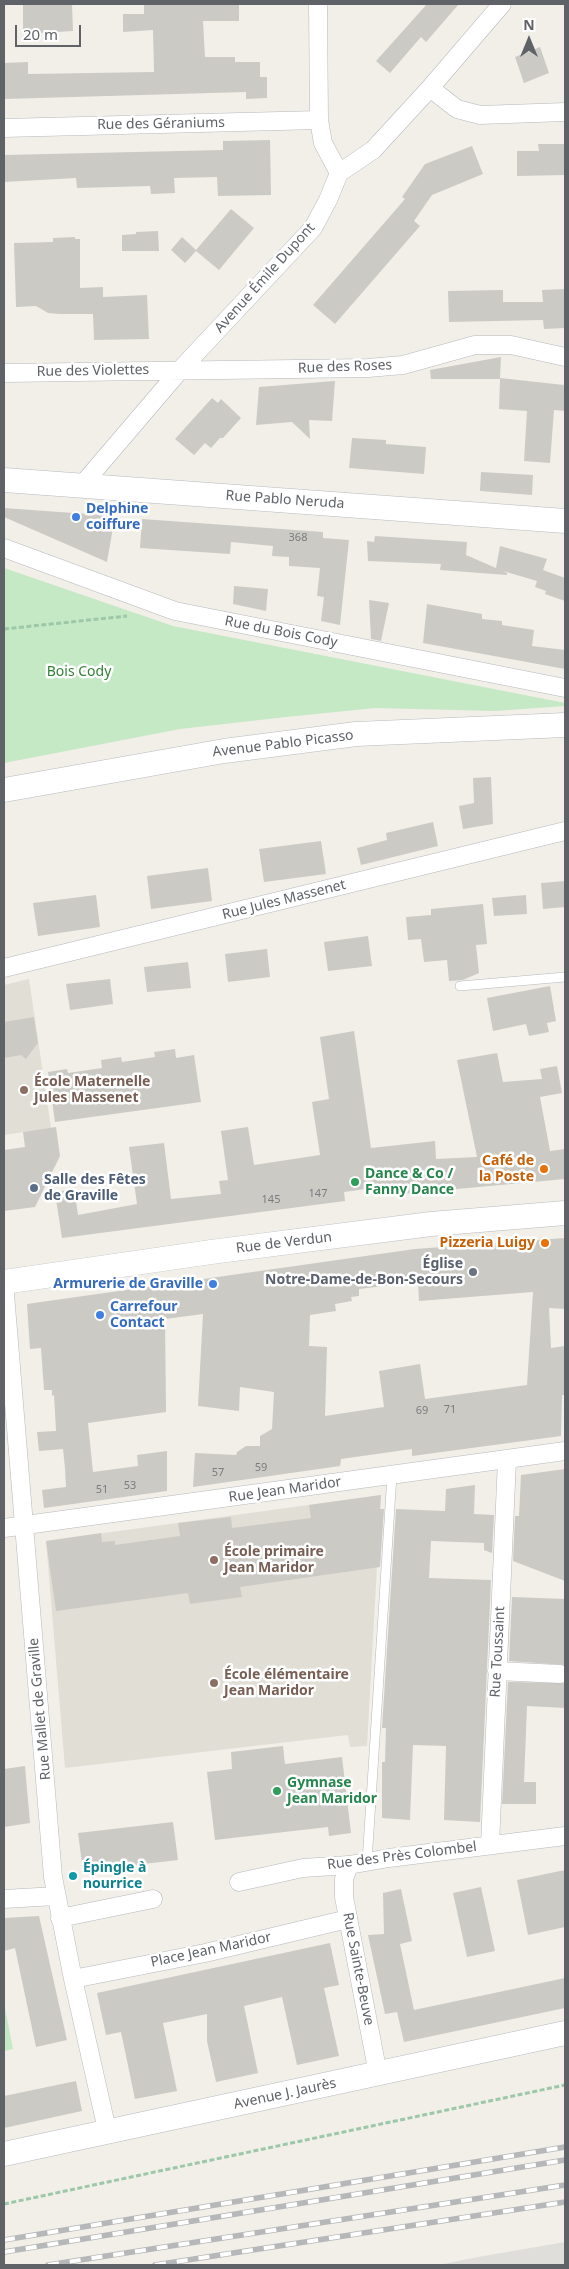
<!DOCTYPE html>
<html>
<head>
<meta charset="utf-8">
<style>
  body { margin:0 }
  #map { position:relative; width:569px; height:2269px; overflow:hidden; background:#f1efe8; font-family:"Noto Sans",sans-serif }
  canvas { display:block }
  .frame { position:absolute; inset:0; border:5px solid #5f6368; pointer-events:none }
  .north { position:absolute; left:504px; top:15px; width:50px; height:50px; -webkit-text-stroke:4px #fff; paint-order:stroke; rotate:0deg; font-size:14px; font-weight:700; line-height:20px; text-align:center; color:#5f6368 }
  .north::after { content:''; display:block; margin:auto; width:18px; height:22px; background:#5f6368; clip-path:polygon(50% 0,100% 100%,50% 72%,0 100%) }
  .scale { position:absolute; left:15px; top:25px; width:66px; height:22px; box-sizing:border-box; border:2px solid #5f6368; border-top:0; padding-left:6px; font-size:15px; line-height:18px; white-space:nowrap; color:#5f6368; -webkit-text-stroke:4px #fff; paint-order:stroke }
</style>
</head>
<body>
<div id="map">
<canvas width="569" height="2269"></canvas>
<div class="frame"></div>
<div class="north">N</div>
<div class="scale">20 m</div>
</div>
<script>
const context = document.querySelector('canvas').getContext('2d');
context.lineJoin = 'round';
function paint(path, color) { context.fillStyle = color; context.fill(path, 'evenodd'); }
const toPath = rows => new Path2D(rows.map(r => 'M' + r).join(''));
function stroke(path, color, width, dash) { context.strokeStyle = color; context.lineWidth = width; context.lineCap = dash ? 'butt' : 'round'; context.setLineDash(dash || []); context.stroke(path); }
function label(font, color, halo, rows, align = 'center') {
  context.font = font + ' "Noto Sans",sans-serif'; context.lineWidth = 5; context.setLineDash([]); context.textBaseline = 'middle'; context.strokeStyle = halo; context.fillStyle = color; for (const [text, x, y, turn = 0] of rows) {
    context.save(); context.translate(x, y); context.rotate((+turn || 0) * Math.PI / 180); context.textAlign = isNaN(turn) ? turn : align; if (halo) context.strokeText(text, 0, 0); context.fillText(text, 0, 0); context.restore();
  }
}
const industrial = toPath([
  [565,2242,565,2265,438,2265,478,2257]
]);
const education = toPath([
  [29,979,51,1128,4,1135,4,985],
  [381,1495,367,1746,350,1747,348,1735,65,1768,46,1541]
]);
const green = toPath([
  [4,568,173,626,565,703,565,706,495,711,375,708,286,717,180,729,4,763],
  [4,2003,13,2049,4,2051]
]);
const building = toPath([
  [23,4,72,4,73,31,23,34],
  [174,4,239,4,239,21,203,21,205,57,235,57,235,62,260,62,260,77,267,77,267,98,246,99,246,92,4,99,4,63,28,62,28,74,154,72,153,30,123,32,123,14,144,14,144,5],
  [427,4,459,4,426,42,421,37,390,73,376,61],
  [540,47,549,73,524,83,515,57],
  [270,140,271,195,218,196,217,177,174,178,175,193,151,194,150,186,77,188,76,178,4,182,4,155,223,150,223,141],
  [538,144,565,144,565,175,517,176,517,151,539,151],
  [472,146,483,174,432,195,414,221,420,226,335,324,313,305,405,199,402,197,425,164],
  [231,209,254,228,219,270,196,251,185,263,171,250,182,237,196,250],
  [158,231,159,251,122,251,122,235,136,234,136,232],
  [75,237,75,239,80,239,80,288,103,287,103,297,147,295,149,339,94,340,93,314,59,314,48,313,36,306,16,307,14,243,53,242,53,238],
  [565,289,565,328,544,329,543,320,449,322,448,291,503,290,503,302,543,302,542,290],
  [501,357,500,378,564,385,565,411,554,410,550,463,524,461,527,411,499,409,500,379,431,379,430,370],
  [335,381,332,421,309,420,310,439,292,422,256,425,259,387],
  [212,398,218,403,221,399,241,418,223,438,220,438,211,448,205,443,194,455,175,439],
  [352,438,386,440,386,444,426,447,424,474,349,468],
  [481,472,533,475,532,495,480,491],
  [4,508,115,516,107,562,4,517],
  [142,519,323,532,323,538,349,540,340,625,321,621,324,597,317,596,320,568,289,566,289,557,272,556,273,546,231,542,230,554,140,548],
  [375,536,467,542,466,555,496,568,500,546,547,559,543,570,565,578,565,601,545,594,546,591,535,587,537,581,503,571,507,573,507,575,440,570,441,564,368,561,367,541,374,542],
  [234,586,268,589,266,611,233,604],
  [369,600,389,603,381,641,371,639],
  [427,604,482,614,482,619,502,621,502,625,534,630,532,646,565,650,565,669,423,643],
  [491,777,493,824,463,829,459,806,474,803,473,778],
  [433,822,438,846,361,865,357,848,387,840,386,833],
  [321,841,326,874,264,882,259,849],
  [208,868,212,901,151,909,147,876],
  [565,881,565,907,543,909,541,883],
  [96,895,100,927,38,936,33,903],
  [526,895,527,914,494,916,492,898],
  [483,904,487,944,476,945,479,973,463,980,449,981,447,960,424,962,421,939,408,940,406,917,431,915,431,909],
  [368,936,372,966,328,971,324,942],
  [267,949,270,977,228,982,225,954],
  [188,962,191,988,147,992,144,967],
  [110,979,113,1004,70,1010,66,984],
  [550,986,556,1021,547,1023,549,1032,529,1036,526,1024,493,1031,487,998],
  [34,1017,38,1043,26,1059,21,1055,4,1058,4,1022],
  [354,1031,371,1148,435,1141,436,1159,477,1157,457,1060,497,1053,503,1082,542,1079,540,1069,557,1066,562,1093,540,1097,550,1151,565,1149,565,1179,403,1194,402,1184,344,1192,345,1201,62,1238,55,1193,74,1188,78,1215,137,1204,129,1147,164,1143,171,1199,221,1194,219,1181,228,1180,221,1131,248,1127,254,1165,320,1155,312,1102,329,1099,320,1037],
  [175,1049,176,1058,194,1055,201,1102,55,1122,48,1072,67,1069,68,1073,102,1068,101,1060,121,1057,122,1062,155,1057,154,1052],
  [56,1127,60,1156,35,1207,4,1211,4,1150,25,1147,23,1132],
  [565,1238,565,1309,549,1308,551,1348,565,1346,565,1395,562,1395,561,1436,412,1456,412,1449,341,1459,340,1466,193,1487,195,1453,236,1455,237,1452,246,1446,260,1446,260,1436,272,1429,274,1392,240,1387,239,1411,198,1406,203,1314,165,1319,166,1412,88,1423,93,1472,138,1466,137,1455,167,1451,167,1491,44,1508,42,1490,66,1487,65,1468,63,1449,39,1451,37,1432,56,1431,54,1395,52,1396,52,1390,44,1390,41,1348,30,1349,27,1304,415,1249],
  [418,1282,419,1301,533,1292,527,1385,425,1399,420,1364,379,1371,384,1407,325,1416,327,1347,309,1346,310,1315,336,1311,335,1304,352,1301,351,1297,359,1296,359,1289],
  [565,1469,565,1581,513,1561,515,1516,519,1516,521,1475],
  [475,1485,474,1514,494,1515,492,1553,484,1550,484,1543,431,1541,429,1578,491,1580,480,1822,444,1820,446,1746,413,1745,410,1820,382,1818,382,1762,385,1762,386,1728,382,1728,396,1509,445,1511,446,1489],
  [381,1495,380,1509,384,1509,380,1567,240,1587,242,1597,190,1604,188,1593,56,1611,46,1541,101,1533,102,1542,115,1541,115,1545,180,1536,178,1523,231,1517,232,1528,311,1518,309,1505],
  [512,1597,565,1599,565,1665,509,1661],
  [508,1682,565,1683,565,1708,527,1706,524,1782,536,1782,536,1804,502,1804],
  [283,1746,285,1764,342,1757,351,1833,329,1836,328,1827,215,1840,207,1772,232,1769,231,1752],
  [25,1766,30,1823,4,1827,4,1769],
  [173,1822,178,1860,83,1871,78,1833],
  [565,1870,565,1927,528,1935,517,1880],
  [481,1887,495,1951,467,1957,453,1893],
  [401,1889,412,1941,400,1944,414,2010,565,1978,565,2008,404,2042,397,2012,385,2014,368,1935,384,1934,383,1893],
  [39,1916,67,2040,36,2047,15,1948,4,1951,4,1918],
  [330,1943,339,1985,324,1988,339,2056,297,2065,282,1997,244,2006,258,2073,216,2082,207,2041,207,2014,163,2023,177,2091,135,2099,121,2032,106,2035,97,1993],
  [76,2081,82,2111,4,2128,4,2096]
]);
const path = toPath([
  [4,629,127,616],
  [4,2204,565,2085]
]);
const lane = toPath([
  [460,986,565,977],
  [367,1862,392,1475]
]);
const street = toPath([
  [318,4,319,120,323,143,339,173],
  [430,88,457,109,480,115,565,112],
  [4,128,319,120],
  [4,373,368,368,403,365,475,345,511,345,565,357],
  [82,485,181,369,313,228,328,200,339,173,373,150,430,88,502,4],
  [4,548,175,611,565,688],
  [4,968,565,831],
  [4,1282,53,1877,73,1979,107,2130],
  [4,1528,565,1451],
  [497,1671,560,1674],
  [490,1845,507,1460],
  [349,1865,344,1879,344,1897,378,2074],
  [239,1882,303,1868,349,1865,389,1858,565,1836],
  [4,1899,56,1896],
  [60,1918,153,1899],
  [73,1979,205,1953,348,1919]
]);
const secondary = toPath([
  [4,480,565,521],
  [4,790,224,751,356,734,565,725],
  [4,1282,211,1252,431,1224,565,1213],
  [4,2154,565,2033]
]);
const rail = toPath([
  [4,2240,565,2147],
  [4,2252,565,2160],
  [48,2265,565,2185],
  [155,2265,565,2202]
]);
const markers = [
  [76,517,5,"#3f7fe0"],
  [24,1090,5,"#8d6e63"],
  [544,1169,5,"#e8710a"],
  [355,1182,5,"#2e9e5b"],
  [34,1188,5,"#5c6f8a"],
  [545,1243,5,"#e8710a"],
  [473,1272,5,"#6b7280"],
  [213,1284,5,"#3f7fe0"],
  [100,1315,5,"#3f7fe0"],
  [214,1560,5,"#8d6e63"],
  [214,1683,5,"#8d6e63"],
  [277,1791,5,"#2e9e5b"],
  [73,1876,5,"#0f9aa8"]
];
const numberNames = [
  ["368",298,538],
  ["147",318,1194],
  ["145",271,1200],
  ["71",450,1410],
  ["69",422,1411],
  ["59",261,1468],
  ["57",218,1473],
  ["53",130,1486],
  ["51",102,1490]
];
const streetNames = [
  ["Rue des Géraniums",161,124,-1],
  ["Avenue Émile Dupont",265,278,-48],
  ["Rue des Roses",345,367,-2],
  ["Rue des Violettes",93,371,-1],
  ["Rue Pablo Neruda",285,500,4],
  ["Rue du Bois Cody",281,632,11],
  ["Avenue Pablo Picasso",283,744,-7],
  ["Rue Jules Massenet",284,900,-14],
  ["Rue de Verdun",284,1243,-7],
  ["Rue Jean Maridor",285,1490,-8],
  ["Rue Toussaint",498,1652,-87],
  ["Rue Mallet de Graville",40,1709,-95],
  ["Rue des Près Colombel",402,1856,-7],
  ["Place Jean Maridor",211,1950,-12],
  ["Rue Sainte-Beuve",358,1969,79],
  ["Avenue J. Jaurès",285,2094,-12]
];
const shopNames = [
  ["Delphine",86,509],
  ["coiffure",86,525],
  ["Armurerie de Graville",203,1284,"right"],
  ["Carrefour",110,1307],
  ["Contact",110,1323]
];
const parkNames = [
  ["Bois Cody",79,672]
];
const educationNames = [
  ["École Maternelle",34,1082],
  ["Jules Massenet",34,1098],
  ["École primaire",224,1552],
  ["Jean Maridor",224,1568],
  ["École élémentaire",224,1675],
  ["Jean Maridor",224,1691]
];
const foodNames = [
  ["Café de",534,1161],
  ["la Poste",534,1177],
  ["Pizzeria Luigy",535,1243]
];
const leisureNames = [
  ["Dance & Co /",365,1174],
  ["Fanny Dance",365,1190],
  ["Gymnase",287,1783],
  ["Jean Maridor",287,1799]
];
const serviceNames = [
  ["Salle des Fêtes",44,1180],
  ["de Graville",44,1196]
];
const worshipNames = [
  ["Église",463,1264],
  ["Notre-Dame-de-Bon-Secours",463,1280]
];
const cultureNames = [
  ["Épingle à",83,1868],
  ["nourrice",83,1884]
];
paint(industrial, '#e0deda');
paint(education, '#e1ded6');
paint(green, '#c5e8c5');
paint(building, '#cccac5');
stroke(lane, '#b5b8bc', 10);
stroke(street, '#b5b8bc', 19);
stroke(secondary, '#b6babf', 25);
stroke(path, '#9cc7a9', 3, [5, 2.5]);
stroke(lane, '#fff', 9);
stroke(street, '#fff', 18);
stroke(secondary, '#fff', 24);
stroke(rail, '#b6b7b8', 5.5);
stroke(rail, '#fff', 4, [11]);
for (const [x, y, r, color] of markers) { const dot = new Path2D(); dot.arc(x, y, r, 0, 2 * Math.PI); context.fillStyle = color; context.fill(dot); stroke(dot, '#fff', 2); }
label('11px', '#7a7d7f', null, numberNames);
label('14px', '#5f6368', '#fff', streetNames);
label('bold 14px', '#366cbe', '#fff', shopNames, 'left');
label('14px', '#348238', '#fff', parkNames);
label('bold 14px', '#785e54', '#fff', educationNames, 'left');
label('bold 14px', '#c56008', '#fff', foodNames, 'right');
label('bold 14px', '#27864d', '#fff', leisureNames, 'left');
label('bold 14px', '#4e5e75', '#fff', serviceNames, 'left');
label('bold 14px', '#5b616d', '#fff', worshipNames, 'right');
label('bold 14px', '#0d838f', '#fff', cultureNames, 'left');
</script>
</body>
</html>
